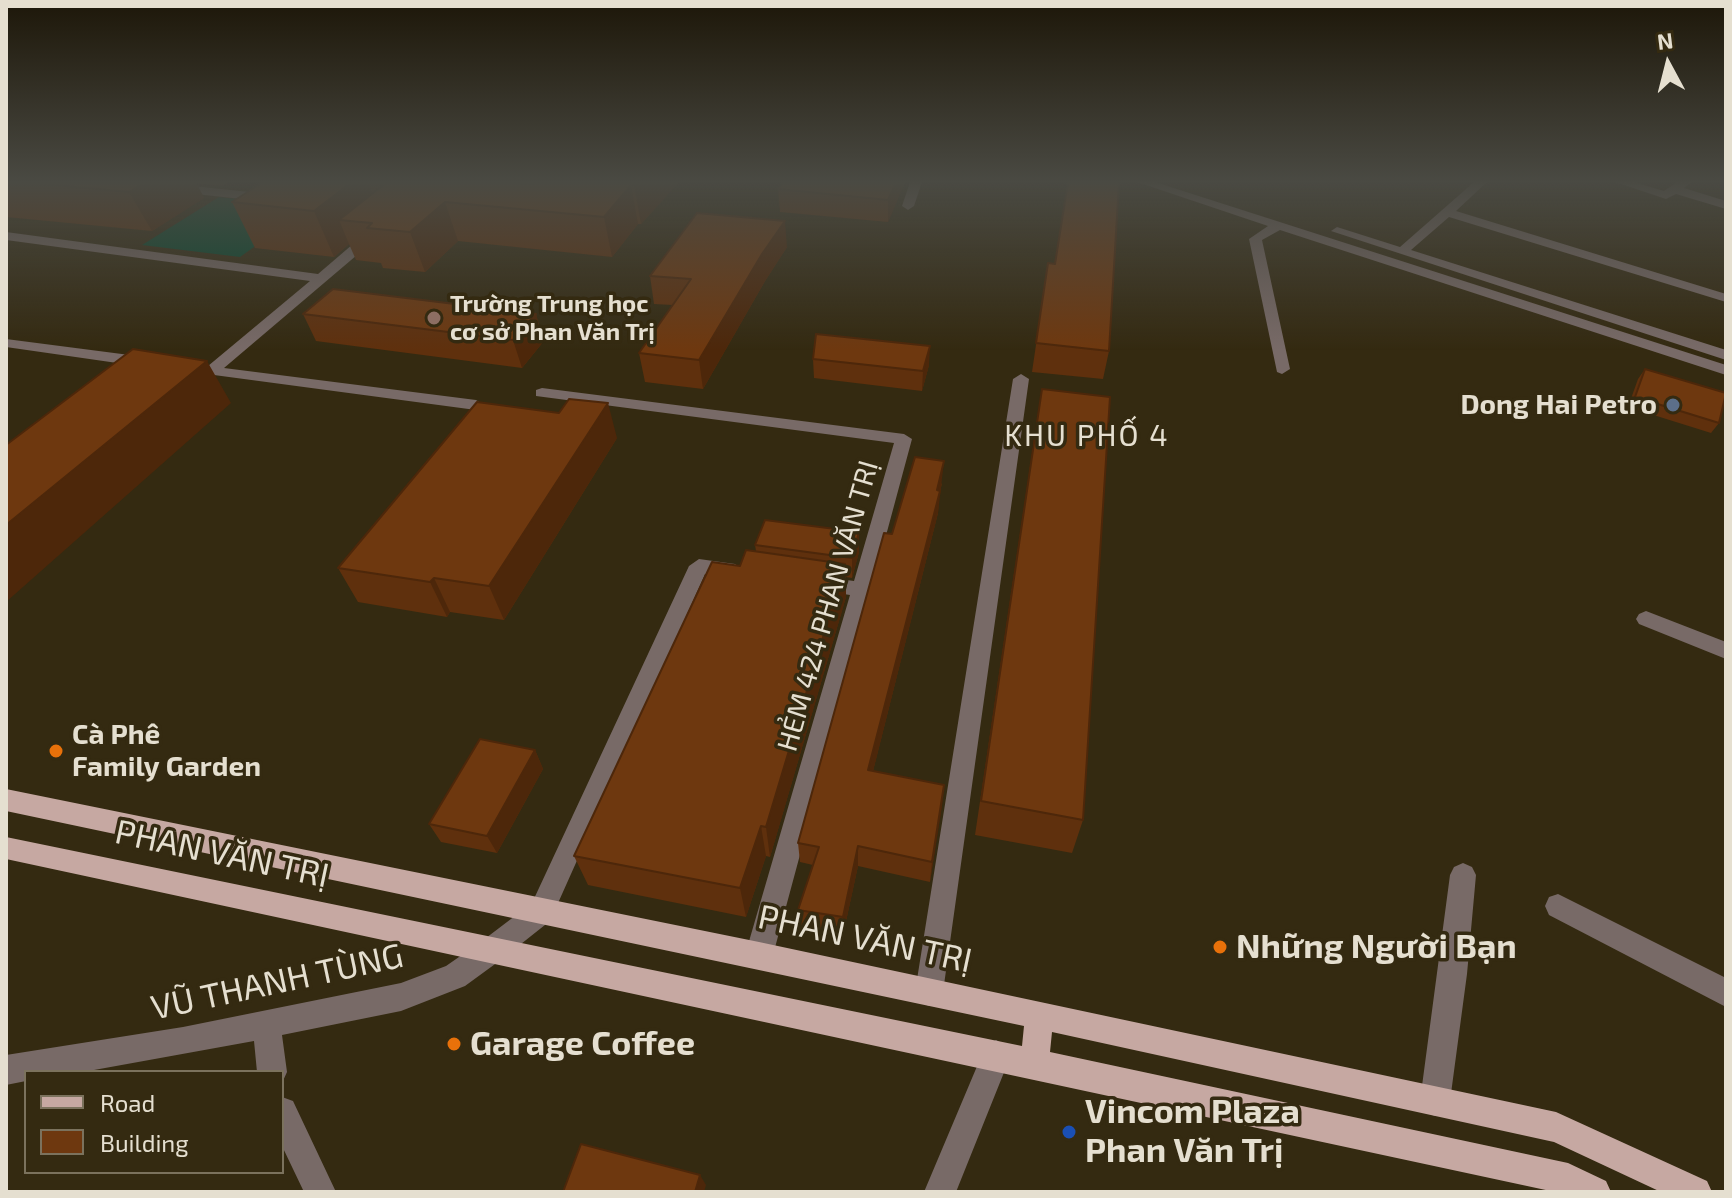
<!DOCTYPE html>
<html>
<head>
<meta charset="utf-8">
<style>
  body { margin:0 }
  #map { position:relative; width:1732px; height:1198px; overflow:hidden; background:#342a11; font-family:"Exo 2",sans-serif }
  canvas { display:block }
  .frame { position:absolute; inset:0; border:8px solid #e5dfd0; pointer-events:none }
  .legend { position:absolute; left:24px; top:1070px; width:260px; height:104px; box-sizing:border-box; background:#342a11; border:2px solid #7b725d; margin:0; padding:10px 14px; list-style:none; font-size:24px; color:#e5dfd0 }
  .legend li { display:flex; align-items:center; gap:16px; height:40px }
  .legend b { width:40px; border:2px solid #7b725d }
  .north { position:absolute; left:1628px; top:24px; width:80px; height:80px; -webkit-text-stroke:6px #342a11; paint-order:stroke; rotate:353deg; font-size:22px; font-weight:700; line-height:32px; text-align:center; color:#e5dfd0 }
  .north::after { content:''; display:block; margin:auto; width:28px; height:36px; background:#e5dfd0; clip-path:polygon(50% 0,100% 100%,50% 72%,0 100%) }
</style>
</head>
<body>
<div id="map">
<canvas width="1732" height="1198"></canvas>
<div class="frame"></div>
<ul class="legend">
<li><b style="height:10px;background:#c6a8a2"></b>Road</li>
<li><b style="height:22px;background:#6e380f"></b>Building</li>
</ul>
<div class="north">N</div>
</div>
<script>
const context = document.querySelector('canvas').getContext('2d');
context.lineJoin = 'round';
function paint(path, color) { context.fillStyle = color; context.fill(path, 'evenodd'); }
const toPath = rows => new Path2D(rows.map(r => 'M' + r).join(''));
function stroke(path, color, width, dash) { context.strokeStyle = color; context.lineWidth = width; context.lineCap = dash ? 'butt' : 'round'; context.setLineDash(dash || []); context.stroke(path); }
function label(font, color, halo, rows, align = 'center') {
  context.font = font + ' "Exo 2",sans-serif'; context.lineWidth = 7; context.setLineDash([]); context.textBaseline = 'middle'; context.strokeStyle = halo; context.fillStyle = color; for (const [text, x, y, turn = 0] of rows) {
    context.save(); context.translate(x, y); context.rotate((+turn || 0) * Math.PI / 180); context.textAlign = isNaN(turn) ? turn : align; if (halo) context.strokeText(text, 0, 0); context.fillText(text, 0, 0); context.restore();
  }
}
const green = toPath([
  [219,197,310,207,240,257,142,245]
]);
const minor = toPath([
  [116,182,155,182,269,194,275,198,269,202,122,186,116,182],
  [910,182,922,182,914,206,908,210,902,206,910,182],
  [1137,182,1155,182,1726,365,1726,375,1280,230,1262,240,1290,369,1282,374,1277,372,1249,239,1268,226,1137,182],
  [1474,182,1487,182,1456,211,1726,294,1726,302,1449,217,1411,250,1726,350,1726,360,1331,231,1337,227,1400,247,1474,182],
  [1615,182,1634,182,1664,191,1677,182,1691,182,1684,188,1726,201,1726,209,1676,194,1666,199,1615,182],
  [6,232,318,274,367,232,377,232,377,238,224,368,476,400,484,405,476,410,199,373,199,367,208,366,310,281,6,240,6,232],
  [6,339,145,357,153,362,145,367,6,347,6,339],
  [1021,374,1029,379,943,992,939,1002,929,1006,919,1002,915,992,1013,379,1021,374],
  [542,388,904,434,912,439,773,955,769,964,759,968,749,964,745,955,850,595,818,590,808,583,818,576,854,581,894,443,536,396,536,390,542,388],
  [699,559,735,564,745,571,735,578,705,574,550,921,502,959,465,986,401,1011,282,1035,287,1072,282,1083,282,1072,257,1072,254,1041,83,1072,26,1072,26,1081,6,1085,6,1055,183,1027,401,983,446,966,482,941,532,903,689,566,699,559],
  [1646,611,1726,642,1726,659,1639,624,1636,619,1639,614,1646,611],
  [1463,863,1472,867,1476,875,1467,974,1450,1101,1446,1112,1435,1116,1424,1112,1420,1101,1450,875,1454,867,1463,863],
  [1558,894,1726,978,1726,1007,1549,915,1545,906,1549,897,1558,894],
  [996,1040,1006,1045,1011,1055,956,1192,924,1192,986,1045,996,1040],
  [282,1097,293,1101,336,1192,304,1192,282,1146,282,1097]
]);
const major = toPath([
  [6,789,759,942,1556,1112,1707,1181,1712,1192,1661,1192,1554,1142,1052,1032,1050,1052,1568,1163,1606,1181,1611,1192,1555,1192,6,859,6,837,1022,1046,1024,1026,6,811,6,789]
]);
const wall = toPath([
  [6,182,228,182,222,186,196,183,204,198,152,231,6,217],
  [263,182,679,182,641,224,638,224,612,257,458,241,425,272,383,268,381,263,356,260,349,244,334,257,255,248,232,202],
  [905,182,888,222,780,212,778,189],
  [787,247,765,281,703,389,645,382,639,353,673,305,654,304,650,276],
  [1048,263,1109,351,1103,379,1032,372],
  [303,314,536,314,543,342,522,368,316,341],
  [813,359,929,365,922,391,814,378],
  [1645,369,1719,423,1711,433,1628,407,1638,379],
  [1036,426,1083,820,1072,853,975,835],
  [617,438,504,620,450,612,447,617,358,602,338,568],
  [942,483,939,497,938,513,873,771,944,785,930,882,858,866,843,935,800,928,798,910,813,865,800,862,798,843,892,534],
  [859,532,859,552,852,578,846,577,846,597,770,857,766,856,746,917,588,885,574,856,740,566,756,551,755,545],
  [535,750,543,769,497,853,441,842,429,824]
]);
const shadedWall = toPath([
  [146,182,196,182,204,198,152,231,129,192],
  [352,182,368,182,382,217,372,223,339,220,349,244,334,257,314,211],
  [637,182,679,182,641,224,634,185],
  [896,182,905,182,888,222,888,200],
  [631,185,638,224,612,257,604,217],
  [445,202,458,241,425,272,410,232],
  [785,221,787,247,765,281,703,389,699,360,762,254],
  [536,314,543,342,522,368,513,340],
  [930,346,929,365,922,391,923,371],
  [207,361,231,403,6,602,6,525],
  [608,403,617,438,504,620,489,586],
  [944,461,938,513,868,791,868,770],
  [859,532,859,552,852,578,852,558],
  [845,564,846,597,770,857,766,827],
  [434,578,450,612,447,617,430,582],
  [535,750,543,769,497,853,487,836],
  [944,785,942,806,930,882,932,862],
  [761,826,766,856,746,917,740,888],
  [858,846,858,866,843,935,843,917],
  [700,1175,706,1185,704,1192,695,1192]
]);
const building = toPath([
  [23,182,146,182,129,192,23,182],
  [263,182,352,182,314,211,232,202,263,182],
  [387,182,520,182,520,184,533,184,535,182,637,182,634,185,631,185,604,217,445,202,410,232,367,228,372,223,339,220,387,182],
  [783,182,896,182,888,200,778,189,783,182],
  [1068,182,1119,182,1109,351,1036,343,1048,263,1055,264,1068,182],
  [697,213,785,221,762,254,699,360,639,353,691,279,650,276,697,213],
  [333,289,536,314,513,340,303,314,333,289],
  [816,334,930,346,923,371,813,359,816,334],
  [133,349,207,361,6,525,6,445,133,349],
  [1645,369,1726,393,1719,423,1635,397,1645,369],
  [1042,389,1110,397,1083,820,981,801,1042,389],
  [569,399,608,403,489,586,434,578,430,582,338,568,477,402,559,413,569,399],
  [915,457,944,461,937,490,940,491,868,770,944,785,932,862,858,846,843,917,798,910,819,847,798,843,884,533,892,534,915,457],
  [765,520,859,532,852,558,755,545,765,520],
  [746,550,845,564,766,827,761,826,740,888,574,856,712,562,740,566,746,550],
  [480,739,535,750,487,836,429,824,480,739],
  [581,1144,700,1175,695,1192,563,1192,581,1144]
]);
const markers = [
  [434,318,8,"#8d6e63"],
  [1673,405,8,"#5c6f8a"],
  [56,751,8,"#e8710a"],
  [1220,947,8,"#e8710a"],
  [454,1044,8,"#e8710a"],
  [1069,1132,8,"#1a4fb4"]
];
const farPoinames = [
  ["Trường Trung học",450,304],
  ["cơ sở Phan Văn Trị",450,332]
];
const poiNames = [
  ["Dong Hai Petro",1657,405],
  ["Cà Phê",72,735,"left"],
  ["Family Garden",72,767,"left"]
];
const streetNames = [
  ["HẺM 424 PHAN VĂN TRỊ",828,606,-74]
];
const neighbourhoodNames = [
  ["KHU PHỐ 4",1087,436]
];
const nearStreetnames = [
  ["PHAN VĂN TRỊ",222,854,12],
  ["PHAN VĂN TRỊ",865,939,12],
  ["VŨ THANH TÙNG",277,982,-12]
];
const nearPoinames = [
  ["Những Người Bạn",1236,947],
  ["Garage Coffee",470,1044],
  ["Vincom Plaza",1085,1112],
  ["Phan Văn Trị",1085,1151]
];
paint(green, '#00482e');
paint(minor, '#786a67');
paint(major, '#c6a8a2');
paint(wall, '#5f300d');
paint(shadedWall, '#4d270a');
paint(building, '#6e380f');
stroke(building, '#4d270a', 2);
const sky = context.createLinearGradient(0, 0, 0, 350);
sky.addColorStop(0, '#1d1709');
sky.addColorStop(0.52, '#4a4a43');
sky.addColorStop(1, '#4a4a4300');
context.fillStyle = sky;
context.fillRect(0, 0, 1732, 350);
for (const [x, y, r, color] of markers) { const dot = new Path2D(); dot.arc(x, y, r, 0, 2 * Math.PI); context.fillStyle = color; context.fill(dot); stroke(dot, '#342a11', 3); }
label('bold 24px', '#e5dfd0', '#342a11', farPoinames, 'left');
label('bold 28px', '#e5dfd0', '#342a11', poiNames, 'right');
label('28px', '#e5dfd0', '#342a11', streetNames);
context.letterSpacing = '2px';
label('30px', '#e5dfd0', '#342a11', neighbourhoodNames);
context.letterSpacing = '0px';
label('34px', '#e5dfd0', '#342a11', nearStreetnames);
label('bold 34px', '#e5dfd0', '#342a11', nearPoinames, 'left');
</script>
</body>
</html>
